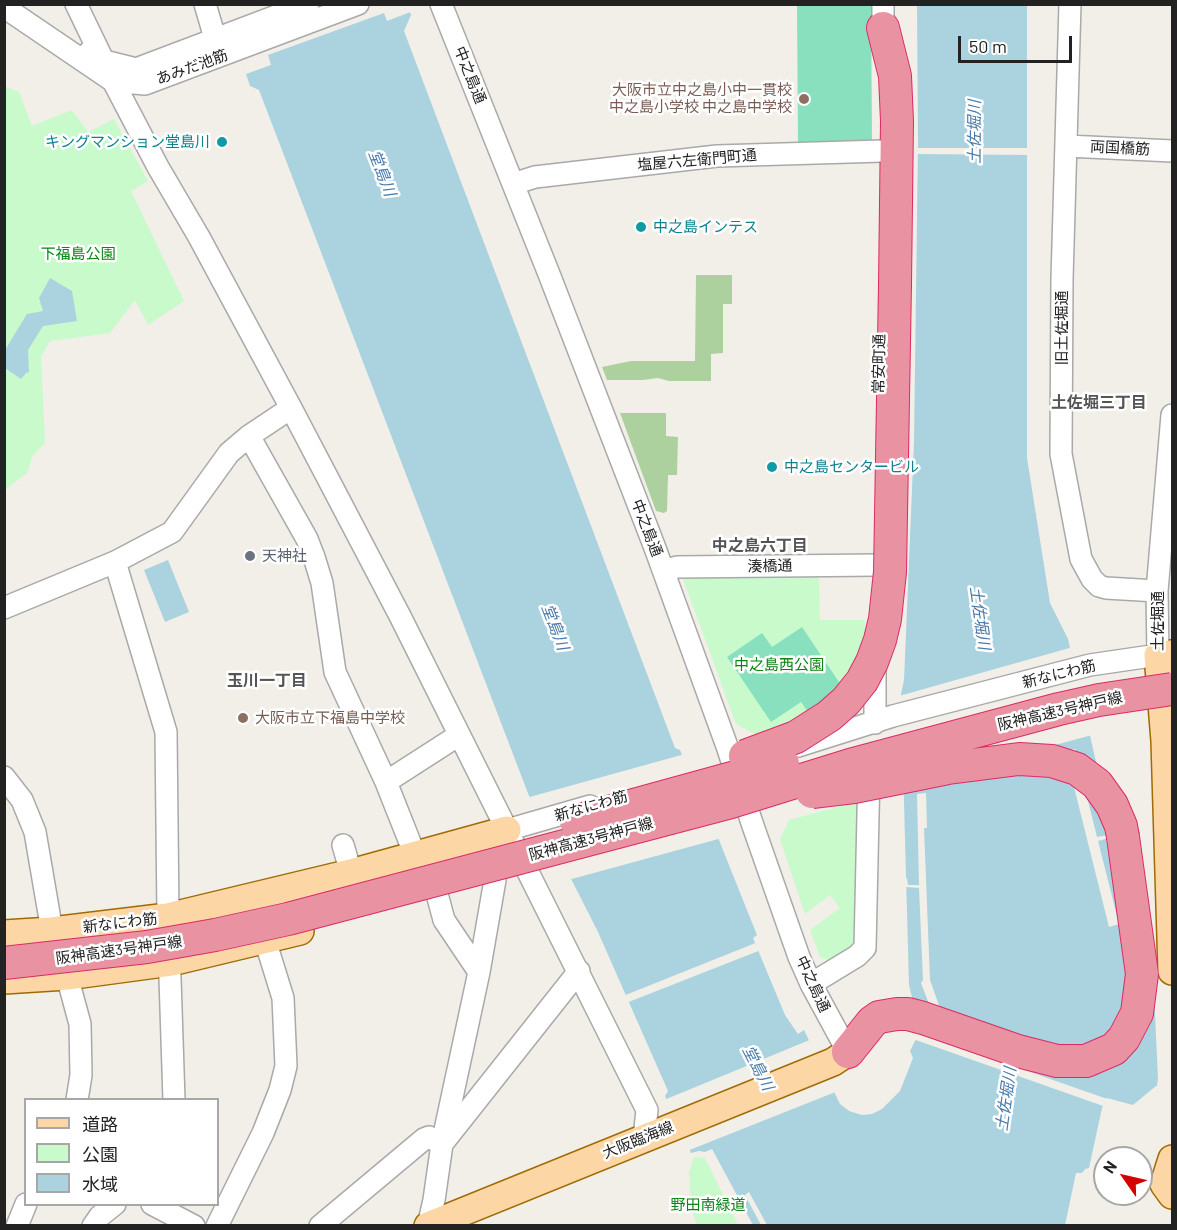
<!DOCTYPE html>
<html>
<head>
<meta charset="utf-8">
<style>
  body { margin:0 }
  #map { position:relative; width:1177px; height:1230px; overflow:hidden; background:#f2efe9; font-family:Barlow,"Noto Sans JP",sans-serif }
  canvas { display:block }
  .frame { position:absolute; inset:0; border:6px solid #222; pointer-events:none }
  .legend { position:absolute; left:24px; top:1098px; width:195px; height:108px; box-sizing:border-box; background:#fff; border:2px solid #a7a7a7; margin:0; padding:8px 10px; list-style:none; font-size:18px; color:#222 }
  .legend li { display:flex; align-items:center; gap:12px; height:30px }
  .legend b { width:30px; border:2px solid #a7a7a7 }
  .north { position:absolute; left:1093px; top:1146px; width:60px; height:60px; box-sizing:border-box; background:#fff; border:2px solid #a7a7a7; border-radius:50%; rotate:304deg; font-size:16px; font-weight:700; line-height:24px; text-align:center; color:#222 }
  .north::after { content:''; display:block; margin:auto; width:21px; height:27px; background:#d40000; clip-path:polygon(50% 0,100% 100%,50% 72%,0 100%) }
  .scale { position:absolute; left:958px; top:36px; width:114px; height:27px; box-sizing:border-box; border:3px solid #222; border-top:0; padding-left:8px; font-size:18px; line-height:21px; white-space:nowrap; color:#222; -webkit-text-stroke:4px #fff; paint-order:stroke }
</style>
</head>
<body>
<div id="map">
<canvas width="1177" height="1230"></canvas>
<div class="frame"></div>
<ul class="legend">
<li><b style="height:8px;background:#fcd6a4"></b>道路</li>
<li><b style="height:16px;background:#c8facc"></b>公園</li>
<li><b style="height:16px;background:#aad3df"></b>水域</li>
</ul>
<div class="north">N</div>
<div class="scale">50 m</div>
</div>
<script>
const context = document.querySelector('canvas').getContext('2d');
context.lineJoin = 'round';
function paint(path, color) { context.fillStyle = color; context.fill(path, 'evenodd'); }
const toPath = rows => new Path2D(rows.map(r => 'M' + r).join(''));
function stroke(path, color, width, dash) { context.strokeStyle = color; context.lineWidth = width; context.lineCap = dash ? 'butt' : 'round'; context.setLineDash(dash || []); context.stroke(path); }
function label(font, color, halo, rows, align = 'center') {
  context.font = font + ' Barlow,"Noto Sans JP",sans-serif'; context.lineWidth = 5; context.setLineDash([]); context.textBaseline = 'middle'; context.strokeStyle = halo; context.fillStyle = color; for (const [text, x, y, turn = 0] of rows) {
    context.save(); context.translate(x, y); context.rotate((+turn || 0) * Math.PI / 180); context.textAlign = isNaN(turn) ? turn : align; if (halo) context.strokeText(text, 0, 0); context.fillText(text, 0, 0); context.restore();
  }
}
const forest = toPath([
  [696,275,732,275,732,304,723,304,723,353,711,354,711,381,669,381,658,378,643,380,607,380,602,367,631,361,695,361],
  [620,413,666,413,666,436,678,437,677,475,668,475,667,511,664,513,656,511]
]);
const park = toPath([
  [4,86,19,92,32,126,72,110,88,132,114,119,148,181,131,191,184,301,148,325,135,300,110,333,50,341,41,357,45,443,33,455,27,473,5,490],
  [819,575,820,620,865,620,865,703,756,735,736,724,683,579,685,576],
  [863,800,860,944,828,960,820,957,810,930,840,908,830,895,805,914,780,839,789,820],
  [694,1157,705,1158,738,1225,697,1225,691,1208,689,1172]
]);
const pitch = toPath([
  [797,5,871,5,872,140,869,143,798,145],
  [802,627,845,691,810,715,801,702,771,722,727,657,762,633,772,647]
]);
const water = toPath([
  [223,4,407,5,411,15,404,31,675,748,680,750,719,840,757,935,753,938,785,1015,798,1034,804,1030,840,1104,849,1111,862,1115,872,1114,882,1109,900,1091,913,1058,910,1051,920,1031,909,985,901,694,904,680,914,442,918,142,917,5,1027,5,1027,458,1050,603,1068,639,1099,775,1142,927,1172,1100,1156,1086,1133,1105,1107,1098,1102,1108,1089,1168,1085,1169,1082,1173,1076,1173,1065,1225,753,1225,712,1149,705,1152,699,1151,691,1153,665,1096,668,1091,598,932,529,796,259,90,250,86],
  [50,278,72,291,77,321,43,326,28,350,29,372,26,373,21,379,5,368,5,350,27,314,43,311,39,298],
  [168,560,189,612,165,622,144,570]
]);
const pier = toPath([
  [227,4,410,4,413,11,387,21,384,13,268,55,271,65,246,74,222,6],
  [916,148,1030,148,1030,155,916,154],
  [1073,647,1092,735,900,787,899,696],
  [1075,749,1097,837,1108,835,1109,838,1098,841,1119,924,1109,927,1065,751],
  [685,754,722,838,568,880,526,798],
  [926,793,927,828,924,828,930,980,942,1014,934,1017,921,983,923,980,919,888,906,887,905,885,904,876,907,879,908,885,919,885,917,794],
  [1151,928,1172,936,1172,1103,1156,1090,1158,1079],
  [758,942,761,950,626,1003,623,996],
  [916,1032,1113,1101,1113,1102,1109,1101,1106,1107,913,1039],
  [812,1039,838,1091,687,1151,664,1100],
  [749,1192,767,1225,761,1225,745,1195]
]);
const minor = toPath([
  [76,4,104,62],
  [205,4,215,38],
  [441,4,549,274,655,548,728,749,752,823,799,957,811,984,848,1052],
  [1070,4,1062,279,1061,454,1081,559,1092,579,1099,586,1106,588,1157,591],
  [4,7,113,81,145,84,358,4],
  [883,40,883,4],
  [90,51,113,81,158,167,199,237,291,408,400,616,647,1110,644,1138],
  [104,61,136,69,308,4],
  [1067,146,1172,151],
  [513,184,535,177,717,156,882,151],
  [249,436,307,539,314,557,322,583,335,672,386,782,415,855],
  [115,562,166,732,168,917,174,1100],
  [664,571,677,567,877,565],
  [4,608,115,562,172,532,229,453,249,436,291,408],
  [875,723,875,662],
  [798,746,893,716,1090,665,1158,655,1157,591,1172,415],
  [4,777,22,800,35,832,52,931],
  [386,782,459,735],
  [507,830,590,806],
  [343,845,351,873],
  [437,894,444,920,479,972],
  [67,976,80,1024,81,1075,77,1100],
  [811,984,857,956,865,948,869,771],
  [152,1204,194,1226],
  [17,1226,26,1204],
  [93,1226,100,1216,115,1204],
  [217,1226,263,1133,280,1090,286,1066,283,998,265,940],
  [320,1226,424,1139,429,1137,442,1144,579,971],
  [428,1226,434,1200,442,1144,479,972,495,880]
]);
const major = toPath([
  [1172,654,1158,655,1165,741,1172,971],
  [4,934,52,931,168,917,351,873,507,830],
  [4,980,67,976,171,962,300,931],
  [1172,1159,1164,1184,1172,1195],
  [428,1226,833,1062,848,1052]
]);
const highway = toPath([
  [883,28,895,76,897,121,895,284],
  [848,1052,872,1022,879,1017,897,1014,908,1014,923,1018,1018,1051,1057,1061,1086,1061,1114,1049,1124,1038,1137,1013,1142,974,1123,837]
]);
const highwayBridge = toPath([
  [745,756,796,737,829,716,846,701,862,681,872,662,880,640,885,619,890,572,895,284],
  [812,792,854,787,948,768,1019,759,1052,761,1077,769,1097,784,1112,805,1121,826,1123,837],
  [576,821,783,764],
  [4,963,147,947,215,935,288,919,731,802,850,765,1059,709,1099,700,1172,689]
]);
const markers = [
  [804,99,6,"#8d6e63"],
  [222,142,6,"#0f9aa8"],
  [641,227,6,"#0f9aa8"],
  [772,467,6,"#0f9aa8"],
  [250,556,6,"#6b7280"],
  [243,718,6,"#8d6e63"]
];
const streetNames = [
  ["あみだ池筋",192,67,-20],
  ["中之島通",470,75,68],
  ["両国橋筋",1120,148,3],
  ["塩屋六左衛門町通",697,160,-5],
  ["旧土佐堀通",1062,328,-90],
  ["常安町通",879,364,-89],
  ["中之島通",647,528,69],
  ["湊橋通",770,566,-1],
  ["土佐堀通",1158,621,-90],
  ["新なにわ筋",1059,674,-14],
  ["阪神高速3号神戸線",1060,711,-13],
  ["新なにわ筋",591,806,-16],
  ["阪神高速3号神戸線",591,839,-15],
  ["新なにわ筋",120,923,-7],
  ["阪神高速3号神戸線",119,950,-8],
  ["中之島通",813,984,65],
  ["大阪臨海線",638,1140,-22]
];
const educationNames = [
  ["大阪市立中之島小中一貫校",792,90],
  ["中之島小学校 中之島中学校",792,107],
  ["大阪市立下福島中学校",255,718,"left"]
];
const cultureNames = [
  ["キングマンション堂島川",210,142,"right"],
  ["中之島インテス",653,227],
  ["中之島センタービル",784,467]
];
const parkNames = [
  ["下福島公園",78,254],
  ["中之島西公園",779,665],
  ["野田南緑道",708,1205]
];
const worshipNames = [
  ["天神社",262,556]
];
const waterNames = [
  ["土佐堀川",975,132,-90],
  ["堂島川",382,173,69],
  ["土佐堀川",980,618,82],
  ["堂島川",555,627,69],
  ["堂島川",758,1068,63],
  ["土佐堀川",1006,1099,-82]
];
const neighbourhoodNames = [
  ["土佐堀三丁目",1099,403],
  ["中之島六丁目",760,546],
  ["玉川一丁目",267,681]
];
paint(forest, '#add19e');
paint(park, '#c8facc');
paint(pitch, '#88e0be');
paint(water, '#aad3df');
paint(pier, '#f2efe9');
stroke(minor, '#a9a9a9', 24);
stroke(major, '#a06b00', 30);
stroke(highway, '#dc2a67', 34);
stroke(minor, '#fff', 21);
stroke(major, '#fcd6a4', 27);
stroke(highway, '#e892a2', 32);
stroke(highwayBridge, '#dc2a67', 34, []);
stroke(highwayBridge, '#e892a2', 32);
for (const [x, y, r, color] of markers) { const dot = new Path2D(); dot.arc(x, y, r, 0, 2 * Math.PI); context.fillStyle = color; context.fill(dot); stroke(dot, '#fff', 2); }
label('15px', '#222', '#fff', streetNames);
label('15px', '#785e54', '#fff', educationNames, 'right');
label('15px', '#0d838f', '#fff', cultureNames, 'left');
label('15px', '#0c8416', '#fff', parkNames);
label('15px', '#5b616d', '#fff', worshipNames, 'left');
label('italic 16px', '#4a7aab', '#fff', waterNames);
label('bold 16px', '#555', '#fff', neighbourhoodNames);
</script>
</body>
</html>
